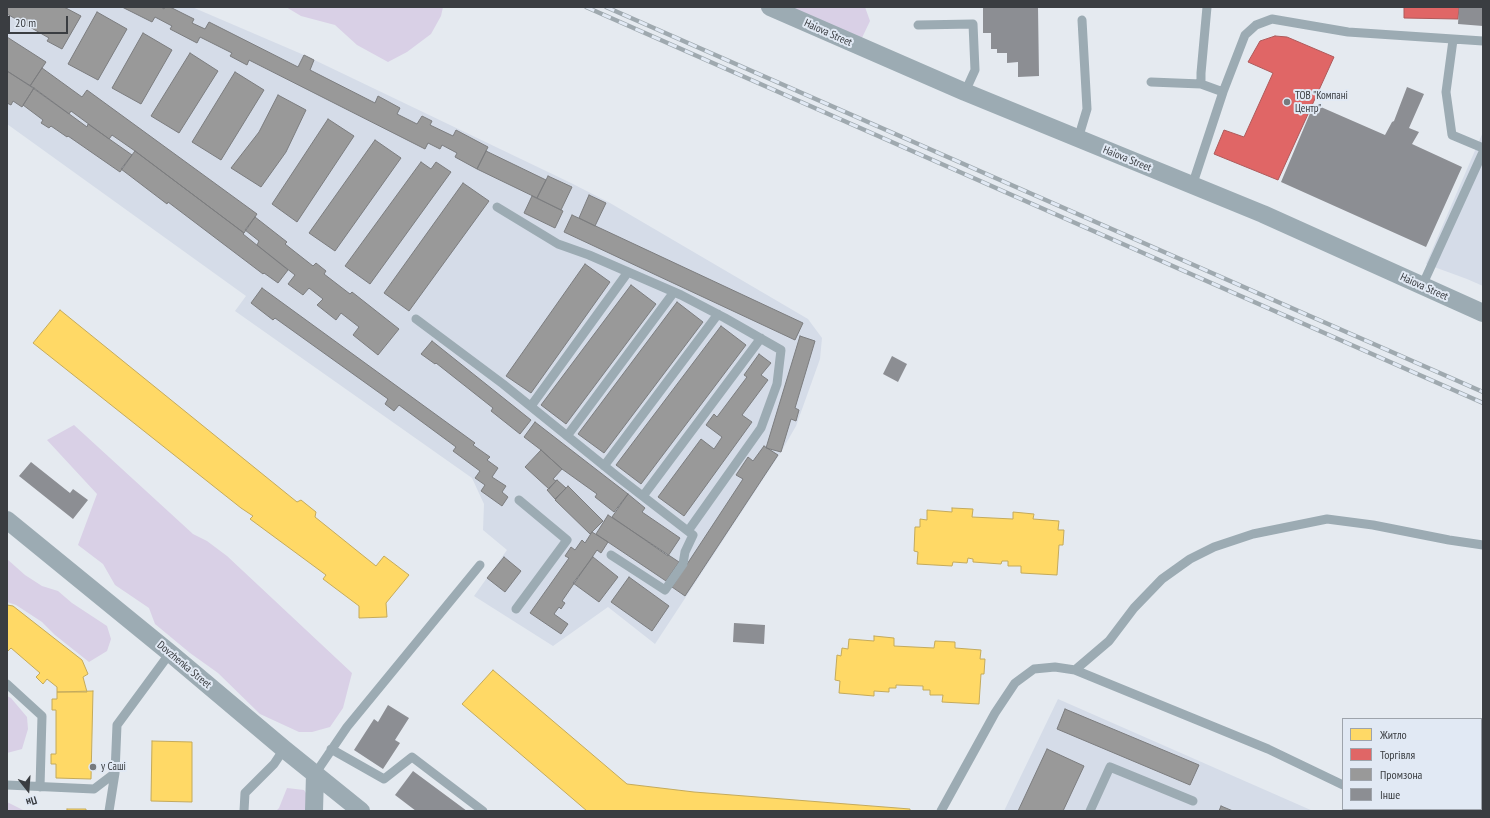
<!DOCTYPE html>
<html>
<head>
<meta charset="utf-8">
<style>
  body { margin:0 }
  #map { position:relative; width:1490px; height:818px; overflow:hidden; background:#e5eaf0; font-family:"PT Sans Narrow",sans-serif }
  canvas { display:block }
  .frame { position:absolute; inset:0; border:8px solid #3a3d41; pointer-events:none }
  .legend { position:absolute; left:1342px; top:718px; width:140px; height:92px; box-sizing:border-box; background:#e1e9f4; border:1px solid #9ea4ac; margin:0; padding:5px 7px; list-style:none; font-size:12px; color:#3a3d41 }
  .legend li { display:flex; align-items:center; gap:8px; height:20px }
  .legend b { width:20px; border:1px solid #9ea4ac }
  .north { position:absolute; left:8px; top:770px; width:40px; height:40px; -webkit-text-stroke:3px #e1e9f4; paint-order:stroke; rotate:163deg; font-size:11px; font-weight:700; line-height:16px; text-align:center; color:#3a3d41 }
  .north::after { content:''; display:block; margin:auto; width:14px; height:18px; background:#3a3d41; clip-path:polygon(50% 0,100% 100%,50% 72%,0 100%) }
  .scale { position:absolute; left:8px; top:16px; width:60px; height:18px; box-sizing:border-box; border:2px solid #3a3d41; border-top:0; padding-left:5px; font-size:12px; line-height:14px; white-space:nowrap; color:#3a3d41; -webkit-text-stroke:3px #e1e9f4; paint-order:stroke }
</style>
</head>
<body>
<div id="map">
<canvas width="1490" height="818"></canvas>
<div class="frame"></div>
<ul class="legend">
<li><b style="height:11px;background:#ffd966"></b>Житло</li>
<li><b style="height:11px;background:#e06666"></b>Торгівля</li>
<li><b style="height:11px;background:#999"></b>Промзона</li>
<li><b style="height:11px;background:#8c8e93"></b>Інше</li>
</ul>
<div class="north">Пн</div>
<div class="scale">20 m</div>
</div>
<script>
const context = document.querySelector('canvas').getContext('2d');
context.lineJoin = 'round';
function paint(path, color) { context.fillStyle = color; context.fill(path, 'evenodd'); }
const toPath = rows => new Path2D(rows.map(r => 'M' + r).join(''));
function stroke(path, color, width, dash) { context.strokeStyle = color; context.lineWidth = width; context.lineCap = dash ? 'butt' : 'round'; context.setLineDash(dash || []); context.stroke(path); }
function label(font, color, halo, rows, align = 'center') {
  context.font = font + ' "PT Sans Narrow",sans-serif'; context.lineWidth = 4; context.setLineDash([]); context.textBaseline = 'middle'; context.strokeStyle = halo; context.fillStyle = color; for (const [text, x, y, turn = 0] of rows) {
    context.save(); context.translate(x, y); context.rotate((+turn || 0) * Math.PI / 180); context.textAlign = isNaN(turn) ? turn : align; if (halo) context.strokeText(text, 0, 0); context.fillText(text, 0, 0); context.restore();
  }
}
const built = toPath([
  [7,7,192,7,304,55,571,183,610,203,808,319,822,338,820,359,796,426,781,452,655,644,608,607,553,646,474,596,507,550,483,530,484,504,472,478,235,311,246,296,7,124],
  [1483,132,1483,286,1467,279,1426,264],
  [1058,699,1313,811,1004,811]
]);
const green = toPath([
  [286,7,443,7,441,16,431,34,407,52,388,62,357,45,335,25,301,16],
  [766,7,865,7,870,21,860,42],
  [74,425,193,534,207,541,227,556,352,673,343,708,330,727,312,732,299,732,260,714,218,673,190,653,155,624,149,608,115,585,103,564,78,545,97,494,47,440],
  [7,559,25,575,42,586,58,591,72,603,107,626,111,639,107,651,89,662,55,635,42,622,16,605,7,602],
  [7,696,11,698,27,717,28,729,22,749,7,753],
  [287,788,304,790,318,811,276,811,279,808],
  [7,802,25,811,7,811]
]);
const homes = toPath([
  [60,310,297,502,301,500,316,512,315,517,376,566,384,556,409,575,386,603,387,617,359,618,359,606,323,579,326,575,250,519,253,516,241,508,33,343,60,310],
  [952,508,973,509,972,517,1013,519,1013,512,1034,514,1033,519,1059,521,1058,530,1064,530,1063,545,1059,545,1057,575,1021,573,1021,566,1008,566,1008,561,1002,561,1001,564,973,562,973,559,968,558,967,563,953,562,952,566,917,564,918,552,914,551,915,527,920,527,920,519,927,520,927,510,952,512,952,508],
  [7,605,13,606,82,660,88,674,83,677,87,692,57,692,57,687,47,679,43,684,36,677,40,673,11,648,7,652,7,605],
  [874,636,894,638,894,646,934,648,935,641,955,642,955,648,981,650,980,659,985,659,984,674,981,674,979,704,942,702,943,695,930,695,930,690,923,690,923,686,896,685,896,688,889,688,889,692,874,691,874,696,839,693,840,681,835,680,837,655,841,656,842,648,848,649,849,639,874,641,874,636],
  [493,670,627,784,694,792,910,809,910,811,587,811,462,704,493,670],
  [93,691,91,779,56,778,56,764,51,764,51,754,56,754,56,710,52,710,52,699,57,699,57,692,93,691],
  [152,741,192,742,192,802,151,801,152,741],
  [67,809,86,809,86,811,67,811,67,809]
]);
const shops = toPath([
  [1404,7,1459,7,1458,19,1404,18,1404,7],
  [1275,36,1287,37,1334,57,1278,180,1214,154,1224,130,1244,137,1273,73,1248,62,1260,41,1275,36]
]);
const industry = toPath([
  [7,7,64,7,81,16,62,49,47,41,49,38,7,14,7,7],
  [122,7,161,7,164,9,165,7,170,7,194,19,192,23,205,29,209,22,298,67,304,55,314,60,310,70,375,103,378,96,400,108,397,114,417,124,422,116,432,121,430,125,453,136,456,130,488,147,477,169,455,157,457,153,442,145,440,149,428,143,425,149,249,60,247,65,230,56,232,53,200,37,197,43,170,29,172,26,155,17,152,22,122,7],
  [97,12,127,29,98,80,68,64,97,12],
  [143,33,172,50,141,104,112,88,143,33],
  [7,37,46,62,30,86,7,71,7,37],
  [190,53,218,71,179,133,151,116,190,53],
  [42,68,82,97,87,90,257,214,244,233,135,151,112,135,109,139,71,111,69,114,30,86,42,68],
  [7,71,34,88,22,107,13,101,11,105,7,103,7,71],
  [235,72,264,90,221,160,192,142,235,72],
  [34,88,87,127,88,124,132,155,120,172,68,136,67,137,51,126,49,128,41,123,43,120,23,105,34,88],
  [278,95,306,110,286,152,261,187,231,168,259,132,278,95],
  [328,119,354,136,297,222,272,204,328,119],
  [375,140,401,158,335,251,309,233,375,140],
  [135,151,244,233,243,234,288,270,278,283,264,273,263,274,168,202,167,204,121,169,135,151],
  [486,151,546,180,537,198,477,169,486,151],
  [421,162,431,169,436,162,451,172,370,284,345,266,421,162],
  [548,176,572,187,561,210,537,198,548,176],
  [463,183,489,201,409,311,384,293,463,183],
  [589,195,606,203,595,226,579,218,589,195],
  [532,196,563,211,555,228,524,213,532,196],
  [572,215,803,323,795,340,564,232,572,215],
  [255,217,287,242,285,244,313,266,316,263,326,271,324,274,350,294,352,292,399,329,378,355,353,335,359,327,341,313,336,320,317,305,323,299,309,288,303,295,288,284,295,275,257,245,259,241,245,230,255,217],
  [585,264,610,282,531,393,506,376,585,264],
  [631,285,656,304,566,424,541,405,631,285],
  [262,288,475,443,473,445,490,457,487,460,498,468,492,477,506,486,502,492,508,497,502,506,481,491,485,485,475,478,480,471,453,451,456,447,399,405,394,411,385,404,388,399,275,318,273,320,251,303,262,288],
  [677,302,703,322,604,453,578,434,677,302],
  [721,326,746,345,641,484,616,465,721,326],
  [800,336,815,341,795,408,799,410,796,421,791,419,781,452,766,448,800,336],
  [432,341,531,420,520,434,491,411,493,408,436,363,435,364,421,354,432,341],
  [759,354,771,363,761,375,768,380,742,415,752,422,684,516,658,497,701,439,714,449,722,437,706,425,714,414,717,417,747,377,744,375,759,354],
  [535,422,628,494,614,512,595,497,597,494,562,469,541,450,524,437,535,422],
  [764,446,778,455,685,596,672,587,743,479,736,475,748,457,753,461,764,446],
  [541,450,562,469,553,479,556,481,549,489,525,467,541,450],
  [557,480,566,488,555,499,547,490,557,480],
  [568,486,603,521,590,534,555,500,568,486],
  [628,494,645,508,642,512,680,538,668,556,612,517,628,494],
  [608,515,679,562,666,581,596,534,608,515],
  [592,532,608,542,601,553,597,550,562,601,565,603,561,609,559,607,554,614,568,624,561,634,530,613,569,558,565,556,571,547,575,550,582,540,585,543,592,532],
  [504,557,521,571,505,592,487,578,504,557],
  [593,557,618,577,599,602,573,583,593,557],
  [629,577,669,606,652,631,611,602,629,577],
  [1065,709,1199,765,1190,785,1057,729,1065,709],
  [1047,749,1084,766,1063,811,1018,811,1047,749],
  [1221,806,1233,811,1219,811,1221,806]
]);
const building = toPath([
  [983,7,1038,7,1039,76,1018,77,1018,62,1007,63,1007,53,997,53,997,49,991,49,991,33,983,33],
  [1459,7,1483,7,1483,26,1458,24],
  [1407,87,1424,94,1409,128,1419,132,1412,144,1462,167,1426,247,1281,182,1314,104,1385,135,1392,122,1394,121],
  [892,356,907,364,898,382,883,374],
  [31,462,70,493,73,489,88,500,73,519,19,476],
  [734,623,765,625,764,644,733,642],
  [388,705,409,718,395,740,400,743,383,769,354,750,374,719,378,722],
  [413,771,467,811,416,811,395,795]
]);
const service = toPath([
  [918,25,973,24,975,70,965,92],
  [1453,40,1446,92,1452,135,1483,148],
  [1151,82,1201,84,1223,92],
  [1201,84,1201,73,1207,7],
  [1078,139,1087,109,1082,20],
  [1192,186,1223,92,1245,35,1256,25,1272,19,1348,32,1483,41],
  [497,207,558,244,589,255,681,295,725,318,781,350,777,384,761,428,688,531],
  [1422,286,1483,152],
  [416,319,503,384,618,477,693,535,685,552,683,564,665,590,611,555],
  [531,406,628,272],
  [567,436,674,292],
  [604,466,718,314],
  [643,496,761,338],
  [516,609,567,540,519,500],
  [1075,670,1109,641,1134,608,1162,579,1190,559,1214,547,1253,534,1327,519,1373,525,1449,540,1483,545],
  [7,684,42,716,40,787],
  [331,749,384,779,412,757,483,811],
  [315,774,347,727,480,565],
  [7,785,94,789,115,773,117,725,170,653],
  [1392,809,1397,811],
  [109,811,115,773],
  [244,811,245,793,274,764,284,749],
  [941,811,995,713,1015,683,1034,669,1055,667,1075,670,1268,749,1343,785],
  [1090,811,1110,767,1193,801]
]);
const minor = toPath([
  [770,7,965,92,1263,214,1483,313],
  [7,520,170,653,284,749,361,811],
  [314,811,315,774]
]);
const rail = toPath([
  [586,7,1483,403],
  [606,7,1483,392]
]);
const markers = [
  [1287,102,4,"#767a7e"],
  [93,767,4,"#767a7e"]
];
const streetNames = [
  ["Haiova Street",828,33,24],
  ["Haiova Street",1127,159,22],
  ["Haiova Street",1424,287,24],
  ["Dovzhenka Street",184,665,40]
];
const poiNames = [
  ["ТОВ \"Компані",1295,96],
  ["Центр\"",1295,109],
  ["у Саші",101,767]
];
paint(built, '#d5dce8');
paint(green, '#d9d0e6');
paint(homes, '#ffd966');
stroke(homes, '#c4aa5b', 1);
paint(shops, '#e06666');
stroke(shops, '#ae5a5b', 1);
paint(industry, '#999');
stroke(industry, '#7c7d7f', 1);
paint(building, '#8c8e93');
stroke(service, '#9cabb3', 9);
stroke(minor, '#9cabb3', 18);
stroke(rail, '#9fa9af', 4.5);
stroke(rail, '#e1e9f4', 3, [9]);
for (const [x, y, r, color] of markers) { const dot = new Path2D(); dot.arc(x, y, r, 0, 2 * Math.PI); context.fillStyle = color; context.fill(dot); stroke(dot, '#e1e9f4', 1.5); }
label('11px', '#3a3d41', '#e1e9f4', streetNames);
label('11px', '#3a3d41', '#e1e9f4', poiNames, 'left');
</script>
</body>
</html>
